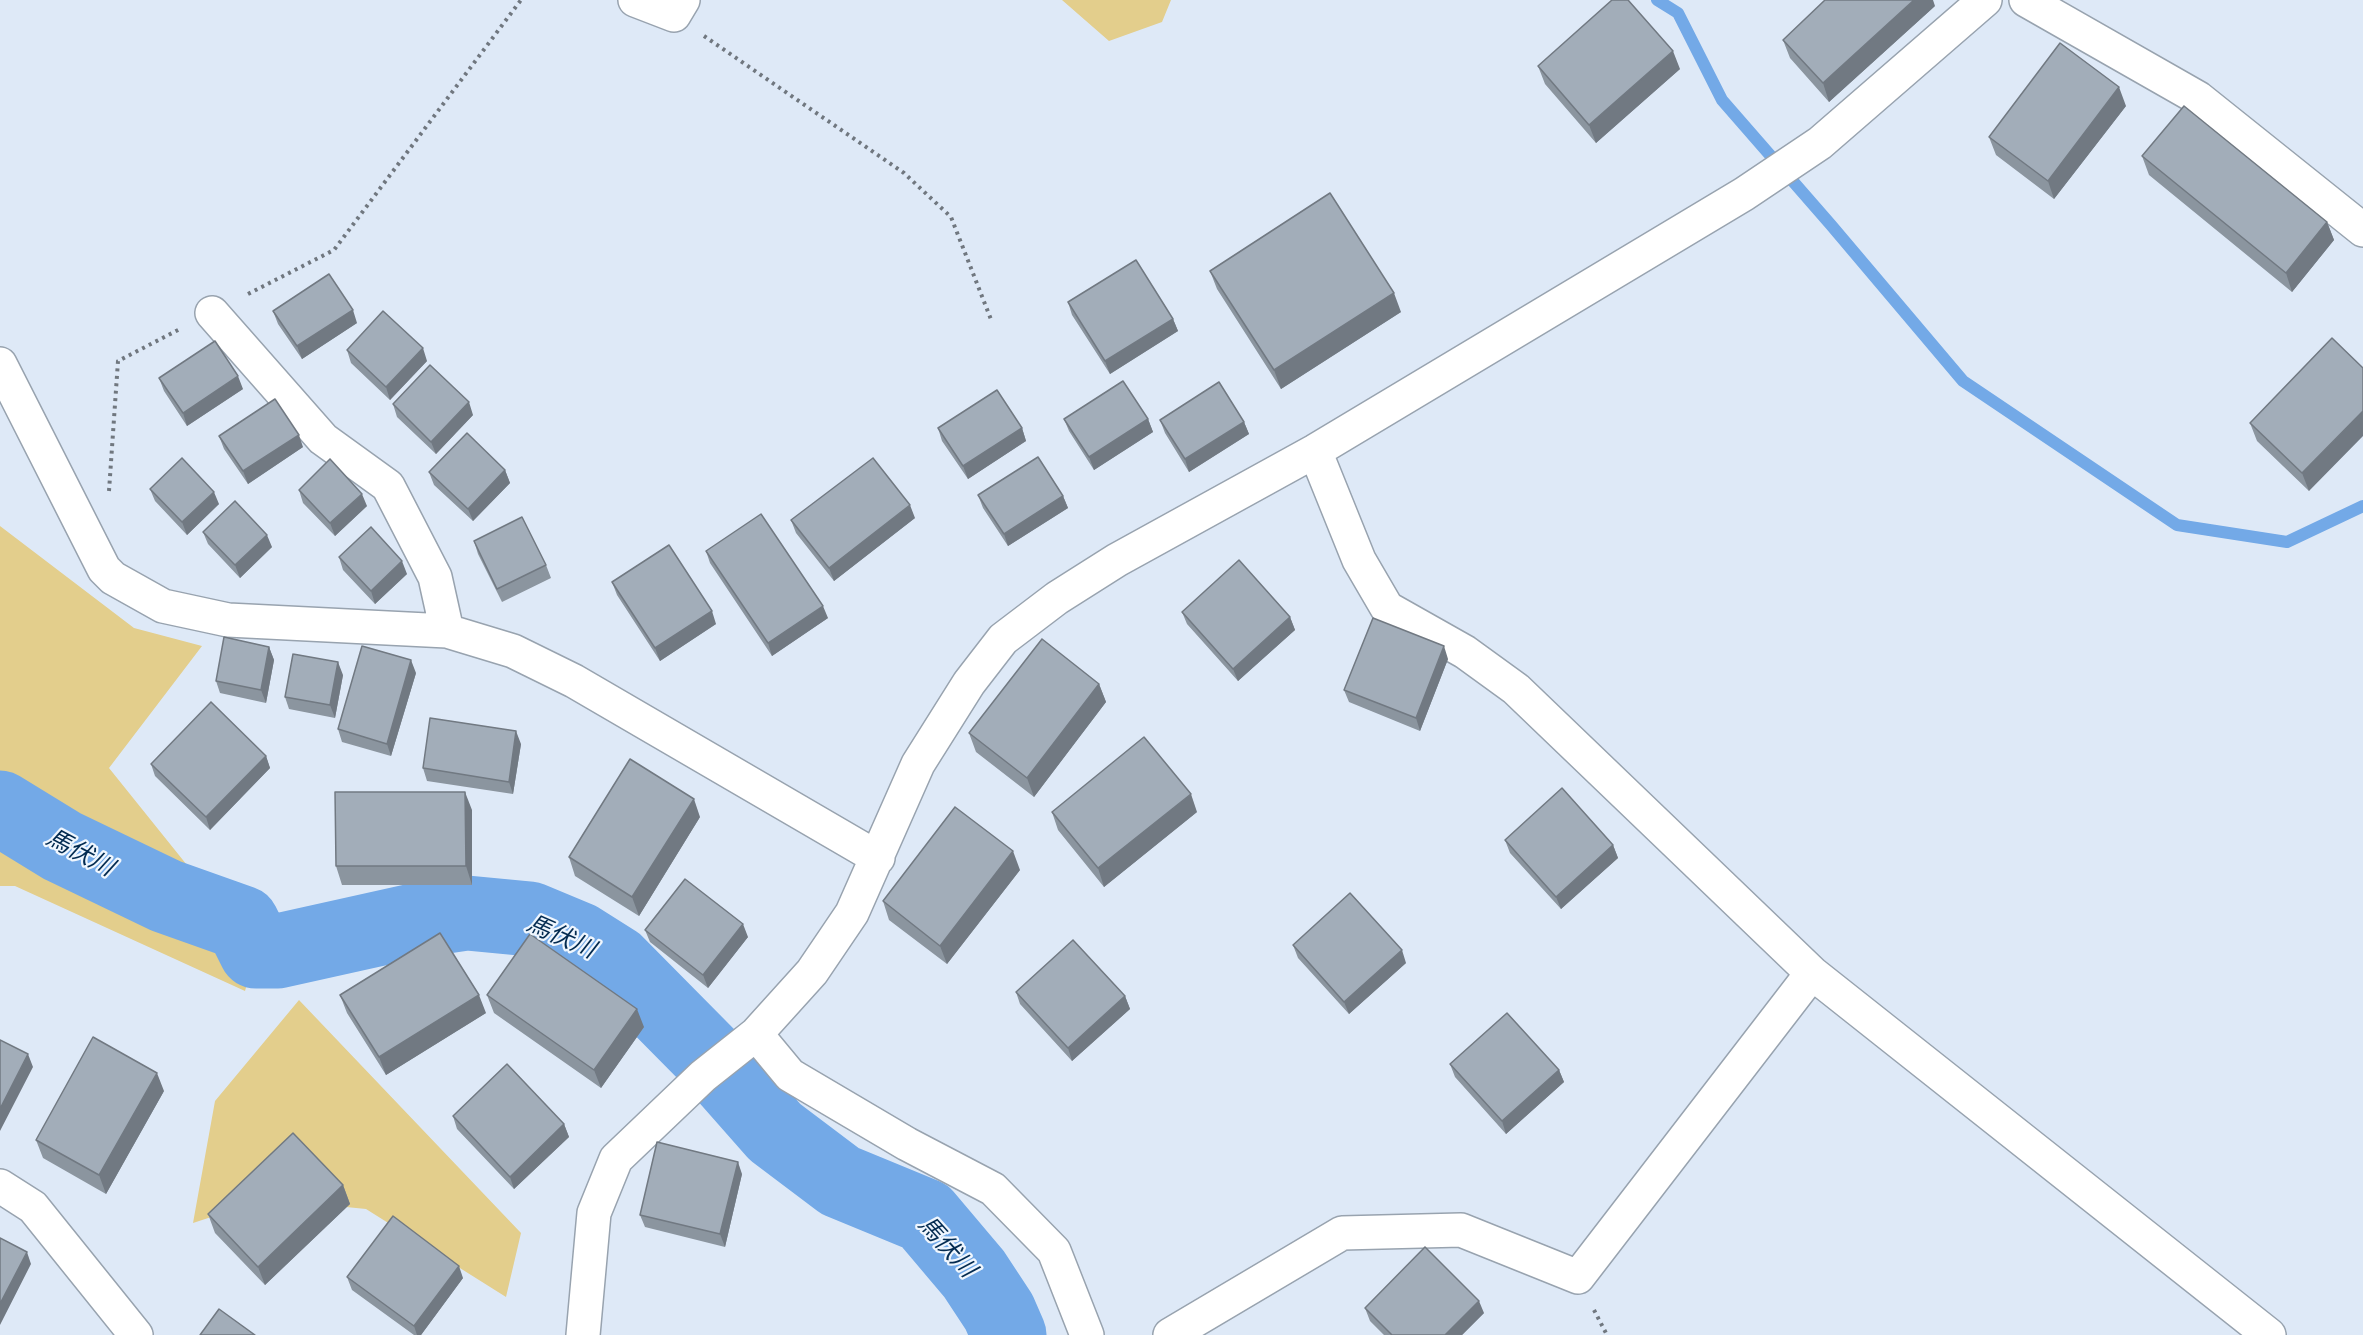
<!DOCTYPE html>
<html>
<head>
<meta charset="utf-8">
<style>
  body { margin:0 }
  canvas { display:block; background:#dee9f7 }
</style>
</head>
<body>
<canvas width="2363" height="1335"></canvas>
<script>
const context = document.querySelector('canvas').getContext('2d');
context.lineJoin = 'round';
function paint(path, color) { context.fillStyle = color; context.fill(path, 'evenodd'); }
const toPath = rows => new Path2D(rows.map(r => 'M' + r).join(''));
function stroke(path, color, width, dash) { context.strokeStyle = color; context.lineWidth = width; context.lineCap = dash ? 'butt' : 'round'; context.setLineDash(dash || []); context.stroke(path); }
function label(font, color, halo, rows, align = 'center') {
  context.font = font + ' Mulish,"Noto Sans JP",sans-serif'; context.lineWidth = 4.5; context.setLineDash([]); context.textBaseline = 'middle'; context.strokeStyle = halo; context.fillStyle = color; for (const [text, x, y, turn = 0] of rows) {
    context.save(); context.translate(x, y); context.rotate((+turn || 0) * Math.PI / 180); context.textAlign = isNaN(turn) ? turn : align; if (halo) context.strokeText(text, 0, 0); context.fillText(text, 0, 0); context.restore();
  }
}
const green = toPath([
  [1062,0,1171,0,1162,22,1109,41],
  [0,526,134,628,202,646,109,768,256,951,245,991,15,886,0,886],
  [299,1000,521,1233,506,1297,366,1209,266,1199,193,1223,215,1101]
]);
const stream = toPath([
  [1657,0,1678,13,1722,100,1831,225,1963,381,2177,525,2287,542,2363,506]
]);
const river = toPath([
  [0,808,62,846,166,896,242,923,256,951,278,951,413,921,467,913,530,919,578,939,616,963,708,1056,775,1132,840,1181,925,1216,974,1274,999,1312,1009,1335]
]);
const path = toPath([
  [704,36,904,173,951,217,992,322],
  [248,294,334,250,521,0],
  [109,491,118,361,180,329],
  [1594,1310,1607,1335]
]);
const street = toPath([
  [635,0,674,15,683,0],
  [2026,0,2198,98,2363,230],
  [212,313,323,439,388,486,435,577,447,631],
  [0,364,104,569,113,578,163,606,228,620,447,631,513,651,574,681,878,858],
  [1315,451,1359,560,1387,608,1465,652,1516,689,1812,973,2269,1335],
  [756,1034,790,1075,907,1144,993,1189,1054,1251,1087,1335],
  [0,1186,33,1207,136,1335],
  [583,1335,594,1213,616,1159,703,1076,756,1034,812,972,852,913,918,764,969,683,1003,639,1057,598,1117,560,1315,451,1744,194,1820,143,1985,0],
  [1170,1335,1342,1233,1461,1230,1578,1277,1812,973]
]);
const wall = toPath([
  [1935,6,1829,102,1790,58,1783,40],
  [1538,66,1680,69,1596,143,1545,84],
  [2126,106,2054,199,1996,155,1989,137],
  [2142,156,2327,222,2334,240,2292,292,2149,175],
  [1210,271,1401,312,1281,389,1217,289],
  [1068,302,1173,319,1178,331,1110,374,1072,315],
  [273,311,357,323,302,359,278,324],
  [2332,338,2309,491,2257,441,2250,423],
  [347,350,427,361,390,400,351,363],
  [159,378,243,389,187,426,164,391],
  [393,404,473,415,436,454,397,417],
  [1064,419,1148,419,1153,432,1094,470,1069,431],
  [1160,420,1244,422,1249,434,1189,472,1165,433],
  [938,428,1022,428,1026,441,968,479,942,441],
  [219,436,303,447,248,484,224,449],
  [505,470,510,483,473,521,434,485,429,472],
  [150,489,219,504,187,535,155,501],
  [299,490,367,506,335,536,303,503],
  [978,495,1063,496,1068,508,1008,546,983,508],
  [915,518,834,581,796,533,791,520],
  [203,532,272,547,240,578,208,544],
  [474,541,546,565,551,578,502,602,478,554],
  [706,551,828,618,772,656,710,563],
  [339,557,407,574,375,604,343,570],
  [612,582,716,624,660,661,617,595],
  [1182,612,1290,617,1295,630,1238,681,1187,624],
  [269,647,274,660,266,703,220,693,216,681],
  [1448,659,1420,731,1349,702,1344,690],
  [416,673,391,756,342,742,338,729],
  [343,675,335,718,289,709,285,697],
  [1099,684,1106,702,1034,797,976,752,969,733],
  [521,744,513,794,427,781,423,768],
  [266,756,270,768,210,830,155,776,151,764],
  [472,810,472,885,342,885,336,866],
  [1052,812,1197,812,1104,887,1058,830],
  [700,817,639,916,575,876,569,857],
  [1505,840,1613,845,1618,858,1561,909,1510,853],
  [1020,870,947,964,889,920,883,901],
  [645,930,748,937,708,988,650,942],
  [1293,945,1406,963,1349,1014,1298,958],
  [1016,992,1125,996,1130,1009,1072,1061,1020,1004],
  [340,995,486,1013,386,1075,347,1013],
  [487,995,644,1027,601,1088,494,1013],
  [1450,1064,1559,1070,1564,1082,1506,1134,1455,1077],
  [164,1091,106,1194,43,1158,36,1140],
  [453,1116,564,1124,569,1137,514,1189,457,1129],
  [742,1174,725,1247,645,1227,640,1215],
  [343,1185,350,1204,265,1285,215,1233,208,1214],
  [347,1277,463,1278,421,1335,414,1335,352,1290],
  [1365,1308,1484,1313,1462,1335,1384,1335,1370,1321]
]);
const shadedWall = toPath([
  [1914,0,1933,0,1935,6,1829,102,1823,83],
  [1673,51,1680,69,1596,143,1589,125],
  [2119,87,2126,106,2054,199,2048,181],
  [2327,222,2334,240,2292,292,2286,273],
  [1394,293,1401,312,1281,389,1274,370],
  [353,310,357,323,302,359,297,346],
  [1173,319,1178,331,1110,374,1105,361],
  [423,348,427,361,390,400,386,387],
  [238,376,243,389,187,426,183,413],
  [469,402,473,415,436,454,431,442],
  [2363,411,2363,436,2309,491,2302,473],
  [1148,419,1153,432,1094,470,1089,457],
  [1244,422,1249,434,1189,472,1185,459],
  [1022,428,1026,441,968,479,963,466],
  [299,435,303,447,248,484,243,471],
  [505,470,510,483,473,521,468,509],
  [214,492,219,504,187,535,182,522],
  [362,494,367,506,335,536,330,523],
  [1063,496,1068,508,1008,546,1004,534],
  [910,505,915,518,834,581,829,568],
  [267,535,272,547,240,578,235,565],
  [402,561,407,574,375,604,371,591],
  [823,606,828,618,772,656,768,643],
  [712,611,716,624,660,661,655,648],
  [1290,617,1295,630,1238,681,1233,669],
  [1444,646,1448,659,1420,731,1416,718],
  [269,647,274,660,266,703,261,690],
  [411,660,416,673,391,756,387,744],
  [338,662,343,675,335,718,330,705],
  [1099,684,1106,702,1034,797,1027,778],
  [516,731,521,744,513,794,509,782],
  [266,756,270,768,210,830,206,817],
  [465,792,472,810,472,885,466,866],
  [1191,794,1197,812,1104,887,1098,868],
  [694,799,700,817,639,916,632,897],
  [1613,845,1618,858,1561,909,1556,897],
  [1013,851,1020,870,947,964,940,946],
  [743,924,748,937,708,988,703,975],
  [1402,950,1406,963,1349,1014,1344,1002],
  [479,995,486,1013,386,1075,379,1057],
  [1125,996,1130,1009,1072,1061,1068,1048],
  [637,1009,644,1027,601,1088,594,1070],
  [28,1054,33,1067,0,1131,0,1109],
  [1559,1070,1564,1082,1506,1134,1502,1121],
  [157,1073,164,1091,106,1194,99,1175],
  [564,1124,569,1137,514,1189,510,1177],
  [738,1162,742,1174,725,1247,720,1234],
  [343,1185,350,1204,265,1285,258,1267],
  [27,1252,31,1264,0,1325,0,1304],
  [459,1266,463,1278,421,1335,417,1335,414,1326],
  [1479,1301,1484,1313,1462,1335,1445,1335]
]);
const building = toPath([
  [1612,0,1628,0,1673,51,1589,125,1538,66,1612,0],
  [1825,0,1914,0,1823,83,1783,40,1825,0],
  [2060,43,2119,87,2048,181,1989,137,2060,43],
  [2184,106,2327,222,2286,273,2142,156,2184,106],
  [1330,193,1394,293,1274,370,1210,271,1330,193],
  [1136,260,1173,319,1105,361,1068,302,1136,260],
  [329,274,353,310,297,346,273,311,329,274],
  [383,311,423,348,386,387,347,350,383,311],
  [2332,338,2363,368,2363,411,2302,473,2250,423,2332,338],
  [215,341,238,376,183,413,159,378,215,341],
  [430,365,469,402,431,442,393,404,430,365],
  [1123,381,1148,419,1089,457,1064,419,1123,381],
  [1219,382,1244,422,1185,459,1160,420,1219,382],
  [997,390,1022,428,963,466,938,428,997,390],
  [275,399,299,435,243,471,219,436,275,399],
  [467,433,505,470,468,509,429,472,467,433],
  [1038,457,1063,496,1004,534,978,495,1038,457],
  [182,458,214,492,182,522,150,489,182,458],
  [873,458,910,505,829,568,791,520,873,458],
  [330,459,362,494,330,523,299,490,330,459],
  [235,501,267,535,235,565,203,532,235,501],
  [761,514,823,606,768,643,706,551,761,514],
  [522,517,546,565,497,589,474,541,522,517],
  [371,527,402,561,371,591,339,557,371,527],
  [669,545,712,611,655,648,612,582,669,545],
  [1239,560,1290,617,1233,669,1182,612,1239,560],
  [1373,618,1444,646,1416,718,1344,690,1373,618],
  [224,637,269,647,261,690,216,681,224,637],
  [1042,639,1099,684,1027,778,969,733,1042,639],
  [362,646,411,660,387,744,338,729,362,646],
  [293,654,338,662,330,705,285,697,293,654],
  [211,702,266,756,206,817,151,764,211,702],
  [430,718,516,731,509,782,423,768,430,718],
  [1144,737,1191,794,1098,868,1052,812,1144,737],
  [630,759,694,799,632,897,569,857,630,759],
  [1562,788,1613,845,1556,897,1505,840,1562,788],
  [335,792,465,792,466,866,336,866,335,792],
  [955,807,1013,851,940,946,883,901,955,807],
  [685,879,743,924,703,975,645,930,685,879],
  [1350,893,1402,950,1344,1002,1293,945,1350,893],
  [440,933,479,995,379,1057,340,995,440,933],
  [530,934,637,1009,594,1070,487,995,530,934],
  [1073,940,1125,996,1068,1048,1016,992,1073,940],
  [1507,1013,1559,1070,1502,1121,1450,1064,1507,1013],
  [93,1037,157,1073,99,1175,36,1140,93,1037],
  [0,1040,28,1054,0,1109,0,1040],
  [507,1064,564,1124,510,1177,453,1116,507,1064],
  [293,1133,343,1185,258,1267,208,1214,293,1133],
  [657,1142,738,1162,720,1234,640,1215,657,1142],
  [393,1216,459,1266,414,1326,347,1277,393,1216],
  [0,1238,27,1252,0,1304,0,1238],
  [1425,1247,1479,1301,1445,1335,1392,1335,1365,1308,1425,1247],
  [219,1309,255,1335,200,1335,219,1309]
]);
const waterNames = [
  ["馬伏川",80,853,28],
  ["馬伏川",561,937,24],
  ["馬伏川",947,1247,48]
];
paint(green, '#e3ce8c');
stroke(stream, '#73a9e7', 12);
stroke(river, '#73a9e7', 75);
stroke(street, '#98a3af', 36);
stroke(path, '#70777f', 4, [3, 4.5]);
stroke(street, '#fff', 33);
paint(wall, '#8b959f');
paint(shadedWall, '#717982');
paint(building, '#a2adb9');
stroke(building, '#717982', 1.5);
label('italic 24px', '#032b51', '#eff6fe', waterNames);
</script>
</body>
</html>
